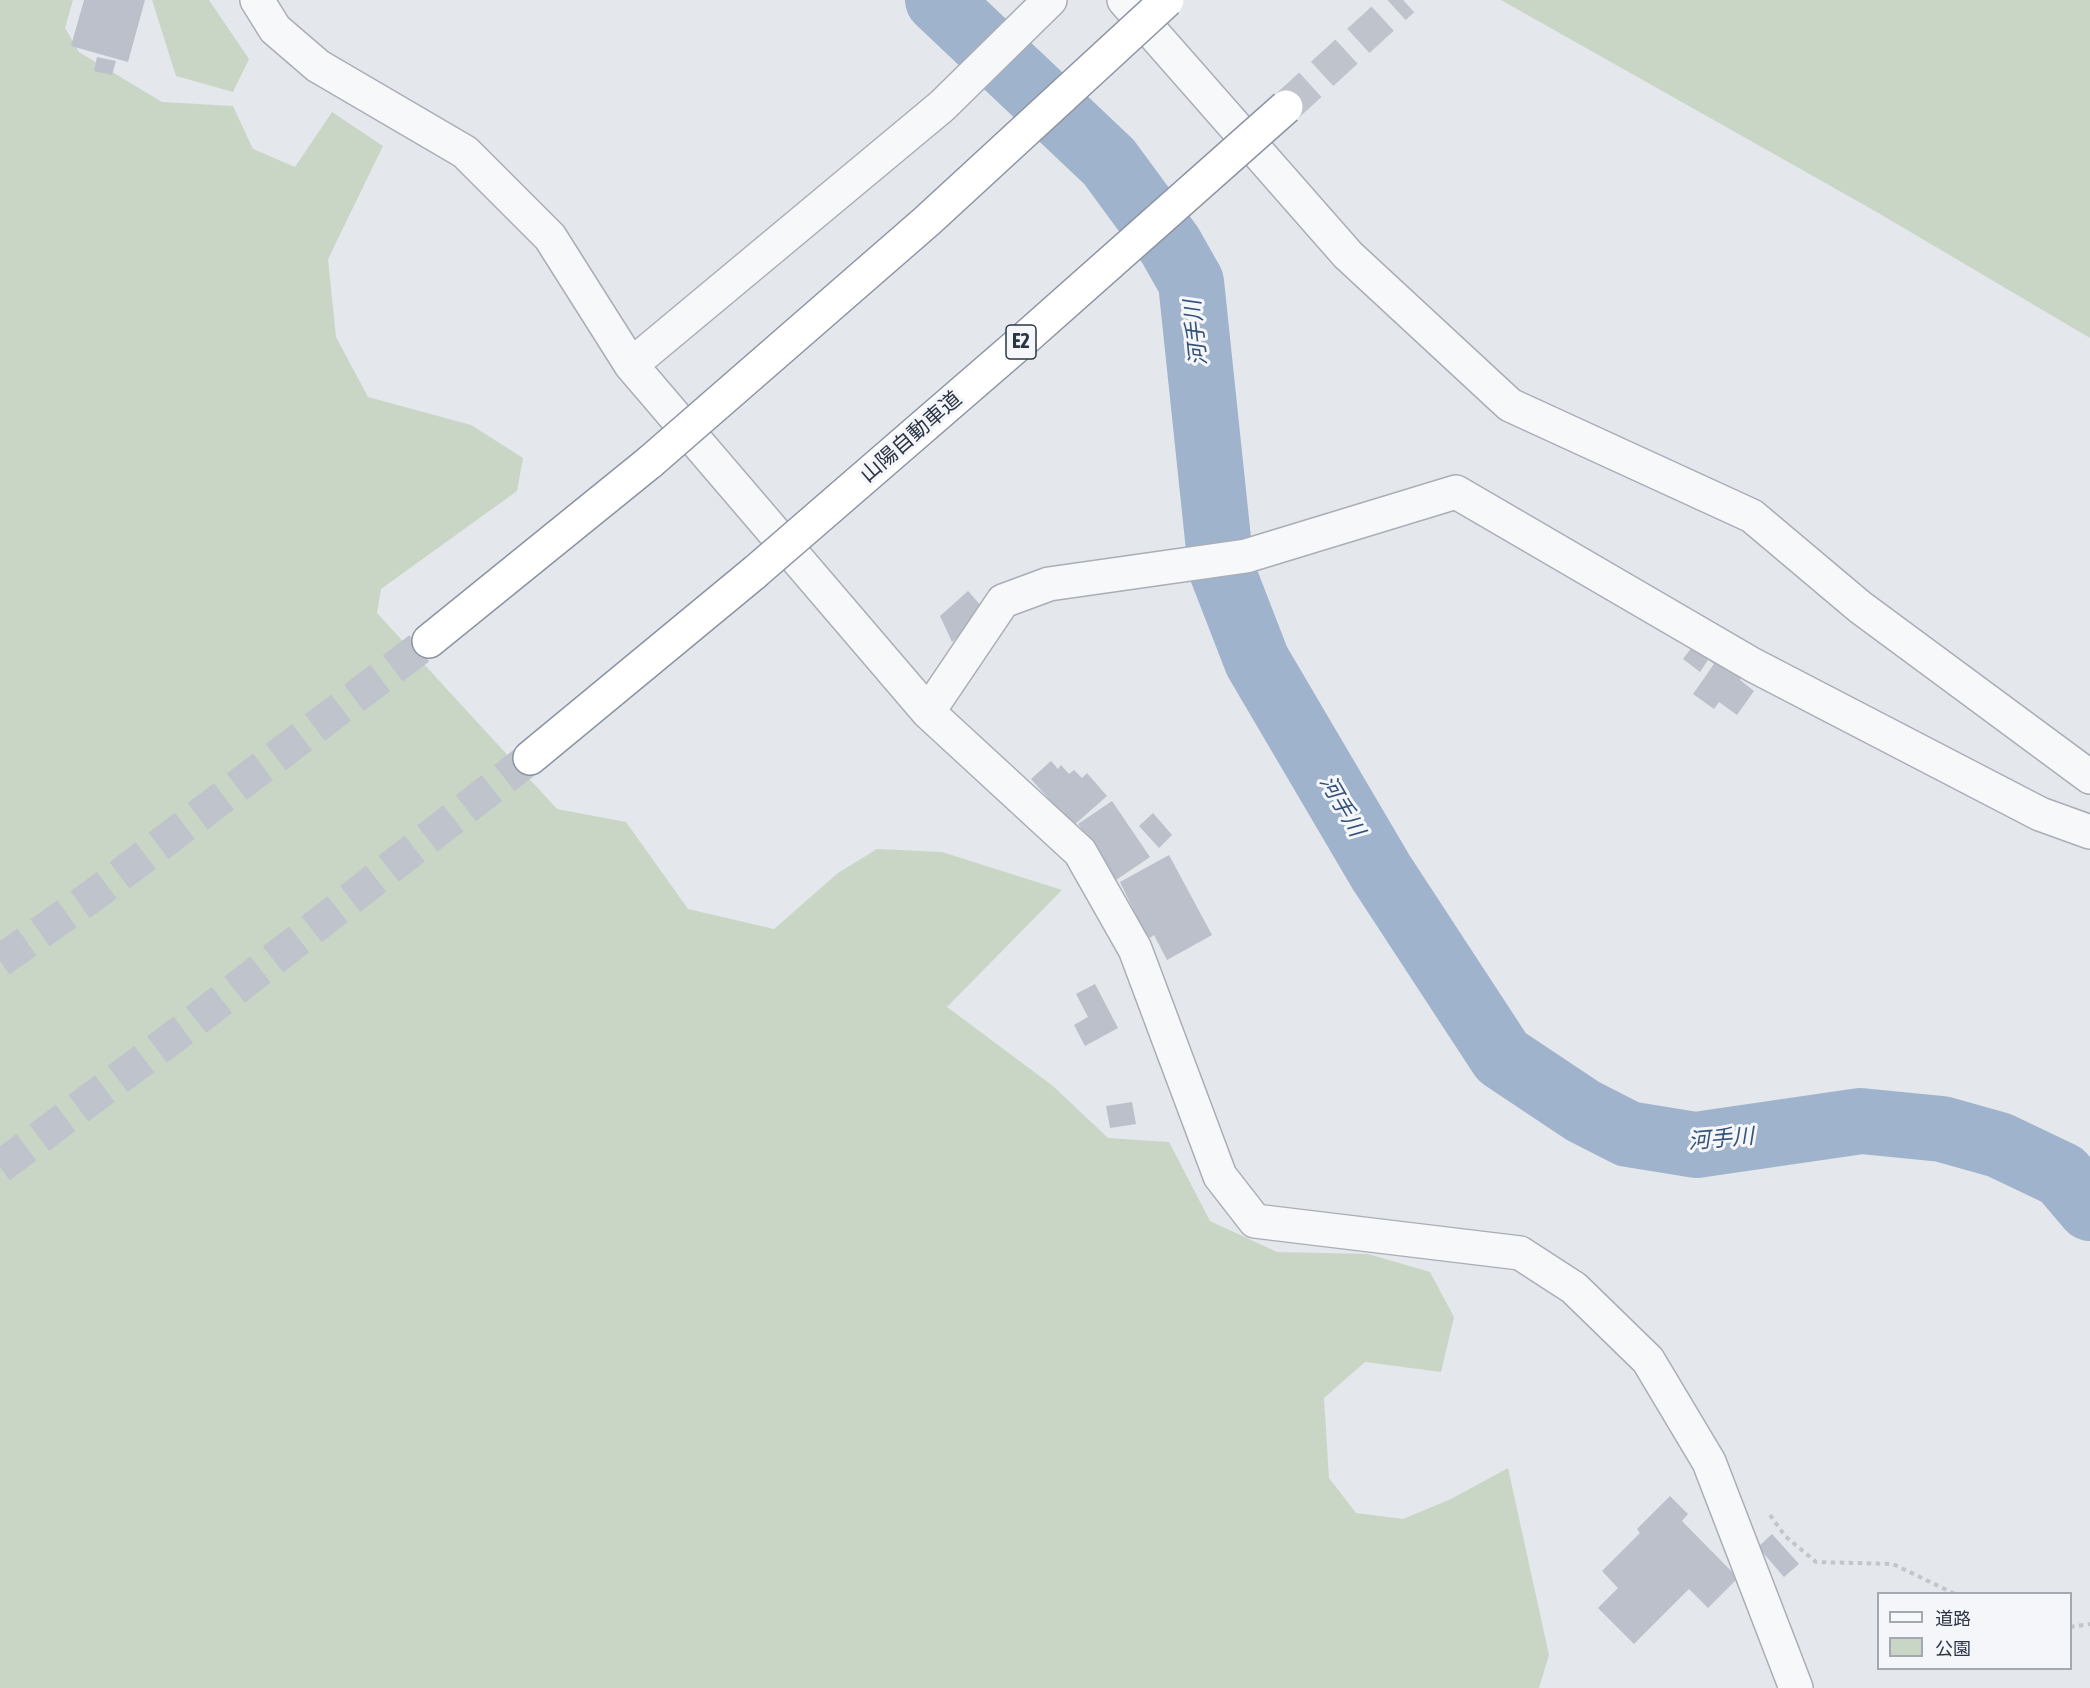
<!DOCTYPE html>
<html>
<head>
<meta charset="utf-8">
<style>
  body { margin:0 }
  #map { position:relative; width:2090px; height:1688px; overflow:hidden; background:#e4e7ec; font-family:"Asap Condensed","Noto Sans JP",sans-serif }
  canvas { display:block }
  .legend { position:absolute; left:1877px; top:1592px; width:195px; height:78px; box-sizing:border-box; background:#f4f6f9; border:2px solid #a4a8b1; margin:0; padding:8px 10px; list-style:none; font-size:18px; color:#2b3445 }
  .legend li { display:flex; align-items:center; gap:12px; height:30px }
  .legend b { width:30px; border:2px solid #a4a8b1 }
</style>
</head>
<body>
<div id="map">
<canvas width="2090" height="1688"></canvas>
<ul class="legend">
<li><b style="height:8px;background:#f7f8fa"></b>道路</li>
<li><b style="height:16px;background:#c9d6c5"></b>公園</li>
</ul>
</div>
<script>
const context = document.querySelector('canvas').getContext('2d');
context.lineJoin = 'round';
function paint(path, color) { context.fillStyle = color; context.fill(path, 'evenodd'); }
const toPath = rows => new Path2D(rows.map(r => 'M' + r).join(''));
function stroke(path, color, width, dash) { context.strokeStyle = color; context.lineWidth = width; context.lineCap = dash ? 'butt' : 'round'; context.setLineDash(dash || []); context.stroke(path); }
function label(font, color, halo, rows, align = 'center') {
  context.font = font + ' "Asap Condensed","Noto Sans JP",sans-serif'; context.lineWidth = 6; context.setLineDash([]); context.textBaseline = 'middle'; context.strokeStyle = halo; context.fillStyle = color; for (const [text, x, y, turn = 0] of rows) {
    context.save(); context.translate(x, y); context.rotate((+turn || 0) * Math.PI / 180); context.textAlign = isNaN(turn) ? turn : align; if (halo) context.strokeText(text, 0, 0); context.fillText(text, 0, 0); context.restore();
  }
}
const green = toPath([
  [0,0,73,0,65,28,79,52,162,102,233,106,253,149,295,167,332,112,383,146,328,259,336,337,368,397,471,425,523,458,517,491,381,589,377,613,557,809,626,822,688,909,774,929,838,873,877,849,942,852,1062,890,947,1007,1053,1086,1108,1138,1169,1142,1210,1221,1277,1252,1368,1254,1430,1272,1454,1317,1441,1372,1365,1362,1324,1398,1329,1478,1356,1513,1403,1519,1451,1499,1508,1468,1549,1655,1539,1688,0,1688],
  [152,0,209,0,249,59,233,92,176,76],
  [1501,0,2090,0,2090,338,1875,211]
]);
const river = toPath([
  [938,0,1109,162,1170,245,1191,282,1221,568,1257,661,1381,872,1502,1057,1583,1111,1628,1134,1696,1145,1861,1121,1942,1129,1999,1145,2062,1175,2090,1208]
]);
const building = toPath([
  [84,0,145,0,128,62,71,46],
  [97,57,116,61,112,75,94,71],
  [968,591,983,608,971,619,974,623,952,642,940,616],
  [1692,647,1742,676,1740,680,1754,691,1737,715,1719,702,1714,709,1693,694,1714,664,1708,660,1700,672,1683,659],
  [1051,761,1058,769,1061,765,1069,774,1074,770,1082,778,1087,773,1107,796,1073,826,1031,779],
  [1112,801,1150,857,1116,880,1078,824],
  [1153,813,1172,835,1159,848,1139,826],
  [1169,855,1212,935,1167,960,1154,935,1150,938,1143,930,1120,882],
  [1095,984,1118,1028,1085,1046,1074,1025,1088,1017,1076,994],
  [1132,1102,1136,1124,1110,1128,1106,1106],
  [1670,1496,1688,1514,1682,1521,1738,1578,1708,1608,1689,1589,1634,1644,1598,1608,1618,1588,1602,1571,1640,1533,1637,1529],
  [1772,1534,1799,1564,1784,1577,1758,1547]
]);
const highwayTunnel = toPath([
  [1286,107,1403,0],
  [0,961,95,894,429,641],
  [0,1167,191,1024,530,758]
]);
const path = toPath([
  [1770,1515,1785,1536,1816,1562,1893,1564,1955,1594],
  [2070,1627,2090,1624]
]);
const minor = toPath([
  [257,0,275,29,318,66,465,152,550,237,631,365,928,712,1080,852,1135,949,1220,1176,1255,1221,1520,1253,1574,1288,1648,1360,1709,1462,1796,1688],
  [1124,0,1348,255,1510,405,1752,516,1860,607,2090,777],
  [631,365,942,106,1050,0],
  [928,712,1003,601,1049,584,1246,556,1456,492,1753,665,2040,814,2090,832]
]);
const highway = toPath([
  [429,641,650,462],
  [530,758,754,573]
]);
const highwayBridge = toPath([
  [650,462,927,221,1167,0],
  [754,573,1021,342,1286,107]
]);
const shields = [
  [1021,342,30]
];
const shieldNames = [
  ["E2",1021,342]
];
const streetNames = [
  ["山陽自動車道",911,437,-41]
];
const waterNames = [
  ["河手川",1196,333,-96],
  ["河手川",1342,806,60],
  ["河手川",1721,1139,-5]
];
paint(green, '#c9d6c5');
stroke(river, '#9fb4cc', 66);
paint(building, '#bbc0ca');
stroke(highwayTunnel, '#bfc3cb', 33, [33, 16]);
stroke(minor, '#a9aeb7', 36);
stroke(highway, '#8b94a3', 36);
stroke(path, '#c2c5cb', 4, [4.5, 4.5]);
stroke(minor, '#f7f8fa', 33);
stroke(highway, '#fff', 33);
stroke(highwayBridge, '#8b94a3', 36, []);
stroke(highwayBridge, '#fff', 33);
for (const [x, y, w] of shields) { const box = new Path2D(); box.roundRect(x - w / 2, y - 17, w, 34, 4.5); context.fillStyle = '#f4f6f9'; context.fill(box); stroke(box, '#2b3445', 1.5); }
label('bold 20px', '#2b3445', null, shieldNames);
label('21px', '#2b3445', '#f4f6f9', streetNames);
label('italic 22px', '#34527a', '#f4f6f9', waterNames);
</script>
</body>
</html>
